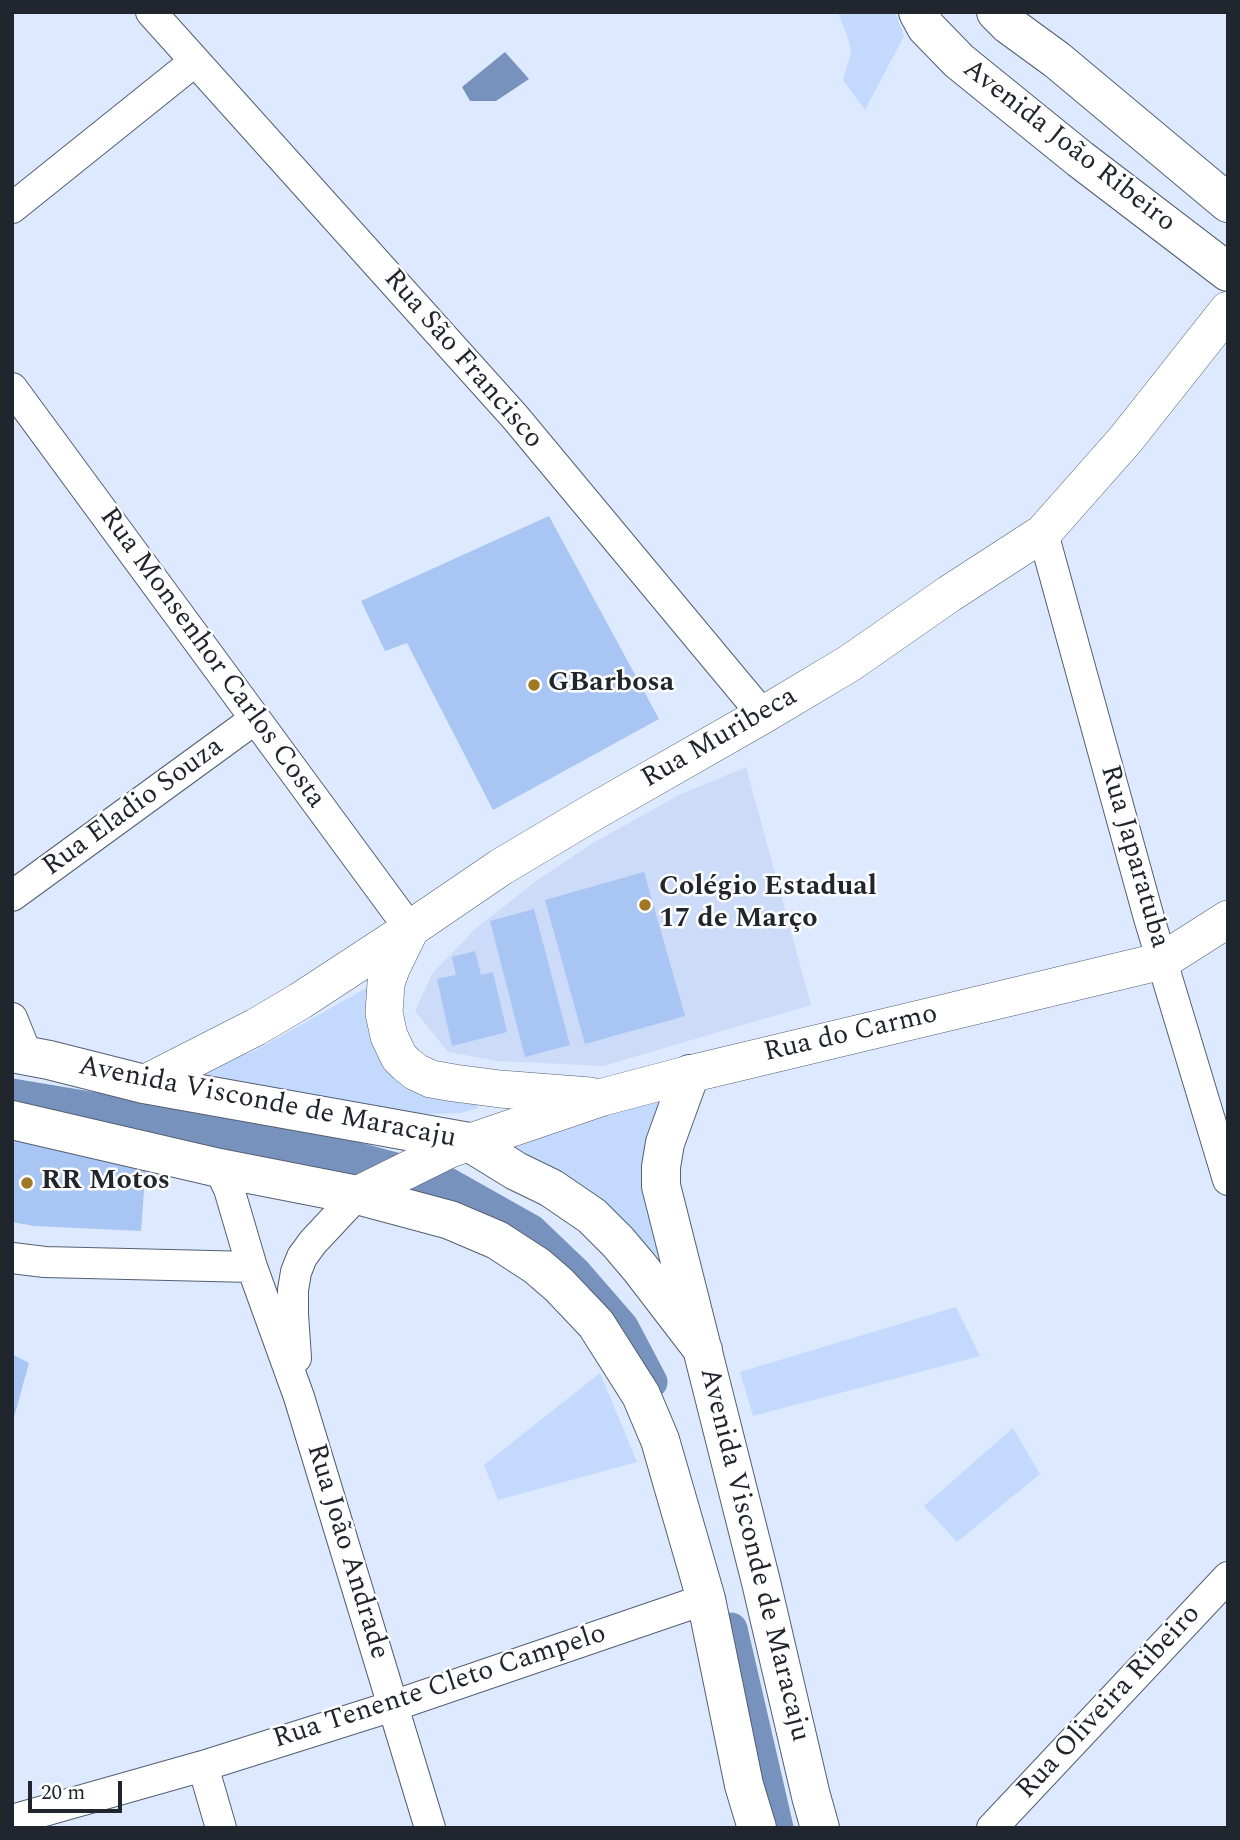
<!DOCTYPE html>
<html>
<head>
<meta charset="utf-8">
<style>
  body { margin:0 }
  #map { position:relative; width:1240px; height:1840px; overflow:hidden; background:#dce9ff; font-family:Spectral,serif }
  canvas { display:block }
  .frame { position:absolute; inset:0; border:14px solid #21262e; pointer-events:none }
  .scale { position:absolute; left:28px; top:1781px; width:94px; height:32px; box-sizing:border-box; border:4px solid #21262e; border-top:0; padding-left:9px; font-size:21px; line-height:24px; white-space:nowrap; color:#21262e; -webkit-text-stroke:5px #fff; paint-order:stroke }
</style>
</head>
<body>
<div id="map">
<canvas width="1240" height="1840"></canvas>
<div class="frame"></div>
<div class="scale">20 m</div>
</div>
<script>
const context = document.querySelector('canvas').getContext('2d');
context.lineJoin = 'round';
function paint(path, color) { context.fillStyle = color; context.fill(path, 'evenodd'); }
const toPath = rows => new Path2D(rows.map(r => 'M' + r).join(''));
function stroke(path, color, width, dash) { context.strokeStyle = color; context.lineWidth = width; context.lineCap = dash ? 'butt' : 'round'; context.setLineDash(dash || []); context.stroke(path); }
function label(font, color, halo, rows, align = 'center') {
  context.font = font + ' Spectral,serif'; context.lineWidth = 5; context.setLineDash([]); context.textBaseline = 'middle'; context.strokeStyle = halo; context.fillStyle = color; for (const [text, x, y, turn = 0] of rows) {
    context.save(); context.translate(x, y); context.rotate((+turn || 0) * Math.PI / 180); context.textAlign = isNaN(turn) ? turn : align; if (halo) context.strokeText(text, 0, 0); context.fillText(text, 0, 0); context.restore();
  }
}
const built = toPath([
  [746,767,811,1005,603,1066,498,1061,448,1052,415,1011,432,974,474,930,536,881,593,843,679,795]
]);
const green = toPath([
  [838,12,895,12,904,36,865,110,843,80,851,53,849,41],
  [377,982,374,1015,475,1098,478,1108,461,1113,419,1114,349,1104,181,1070,253,1052],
  [667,1099,646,1140,643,1163,645,1204,659,1257,615,1218,502,1146,644,1104],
  [956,1307,980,1356,753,1416,740,1372],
  [600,1373,637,1462,498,1500,484,1465],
  [1013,1428,1040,1474,957,1542,924,1506]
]);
const water = toPath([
  [505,52,529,79,496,101,470,101,462,87]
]);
const canal = toPath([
  [12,1095,149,1118,350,1157,444,1182,531,1231,576,1274,622,1327,651,1382],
  [731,1629,777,1828]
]);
const building = toPath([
  [549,516,659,719,493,810,407,643,385,651,361,601],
  [644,872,685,1016,585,1044,545,900],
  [534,909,570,1045,525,1057,490,921],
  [475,951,481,975,493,972,507,1032,452,1046,437,979,456,975,452,957],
  [12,1138,146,1163,141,1231,34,1226,12,1222],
  [12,1354,29,1363,13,1421,12,1421]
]);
const minor = toPath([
  [151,12,515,417,763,715],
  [12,208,194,62],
  [12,388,410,929],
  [1043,533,1149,918,1228,1180],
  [12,896,255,719],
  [12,1018,27,1055],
  [219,1168,229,1189,252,1267,299,1397,430,1828],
  [12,1258,45,1262,252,1267],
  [296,1358,293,1314,293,1290,296,1272,302,1257,313,1242,357,1195],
  [203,1766,221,1828],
  [12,1820,203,1766,393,1706,706,1599],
  [992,1828,1228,1577]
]);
const tertiary = toPath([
  [410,930,391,969,386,983,384,1013,389,1036,399,1057,406,1064,416,1072,431,1079,454,1083,500,1089,590,1096],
  [144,1084,256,1027,300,1001,410,929,501,867,595,811,763,715,850,663,949,594,1043,533,1126,439,1228,310],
  [357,1195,450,1149,603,1097,690,1074,1162,961,1228,919]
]);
const secondary = toPath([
  [918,12,926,27,959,61,1080,159,1228,272],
  [996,12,1009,25,1057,60,1228,203],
  [12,1053,49,1060,144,1084,469,1142,516,1171,551,1188,592,1216,618,1242,640,1268,703,1350],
  [690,1074,665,1143,661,1167,661,1186,761,1582,811,1796,820,1828],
  [12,1120,219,1168,357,1195,450,1220,497,1240,537,1266,559,1285,596,1324,641,1395,660,1440,706,1599,744,1785,757,1828]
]);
const markers = [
  [534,685,7,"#9f7725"],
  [645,905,7,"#9f7725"],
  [27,1183,7,"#9f7725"]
];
const streetNames = [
  ["Avenida João Ribeiro",1068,147,38],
  ["Rua São Francisco",462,360,49],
  ["Rua Monsenhor Carlos Costa",211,659,54],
  ["Rua Muribeca",720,739,-30],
  ["Rua Eladio Souza",134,808,-36],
  ["Rua Japaratuba",1133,857,74],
  ["Rua do Carmo",851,1035,-13],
  ["Avenida Visconde de Maracaju",267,1104,11],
  ["Rua João Andrade",346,1552,73],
  ["Avenida Visconde de Maracaju",753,1555,76],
  ["Rua Tenente Cleto Campelo",440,1688,-18],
  ["Rua Oliveira Ribeiro",1110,1703,-47]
];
const poiNames = [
  ["GBarbosa",548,685],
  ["Colégio Estadual",659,889],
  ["17 de Março",659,921],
  ["RR Motos",41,1183]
];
paint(built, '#ccdcf8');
paint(green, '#c4d9fe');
paint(water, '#7892be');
stroke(canal, '#7892be', 33);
paint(building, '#a9c5f3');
stroke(minor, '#545f71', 32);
stroke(tertiary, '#545f71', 38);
stroke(secondary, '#545f71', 40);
stroke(minor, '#fff', 30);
stroke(tertiary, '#fff', 37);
stroke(secondary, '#fff', 38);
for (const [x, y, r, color] of markers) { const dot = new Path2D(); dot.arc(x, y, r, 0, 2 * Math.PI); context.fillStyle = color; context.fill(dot); stroke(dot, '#fff', 2.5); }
label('28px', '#21262e', '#fff', streetNames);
label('bold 28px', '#21262e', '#fff', poiNames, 'left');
</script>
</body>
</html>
